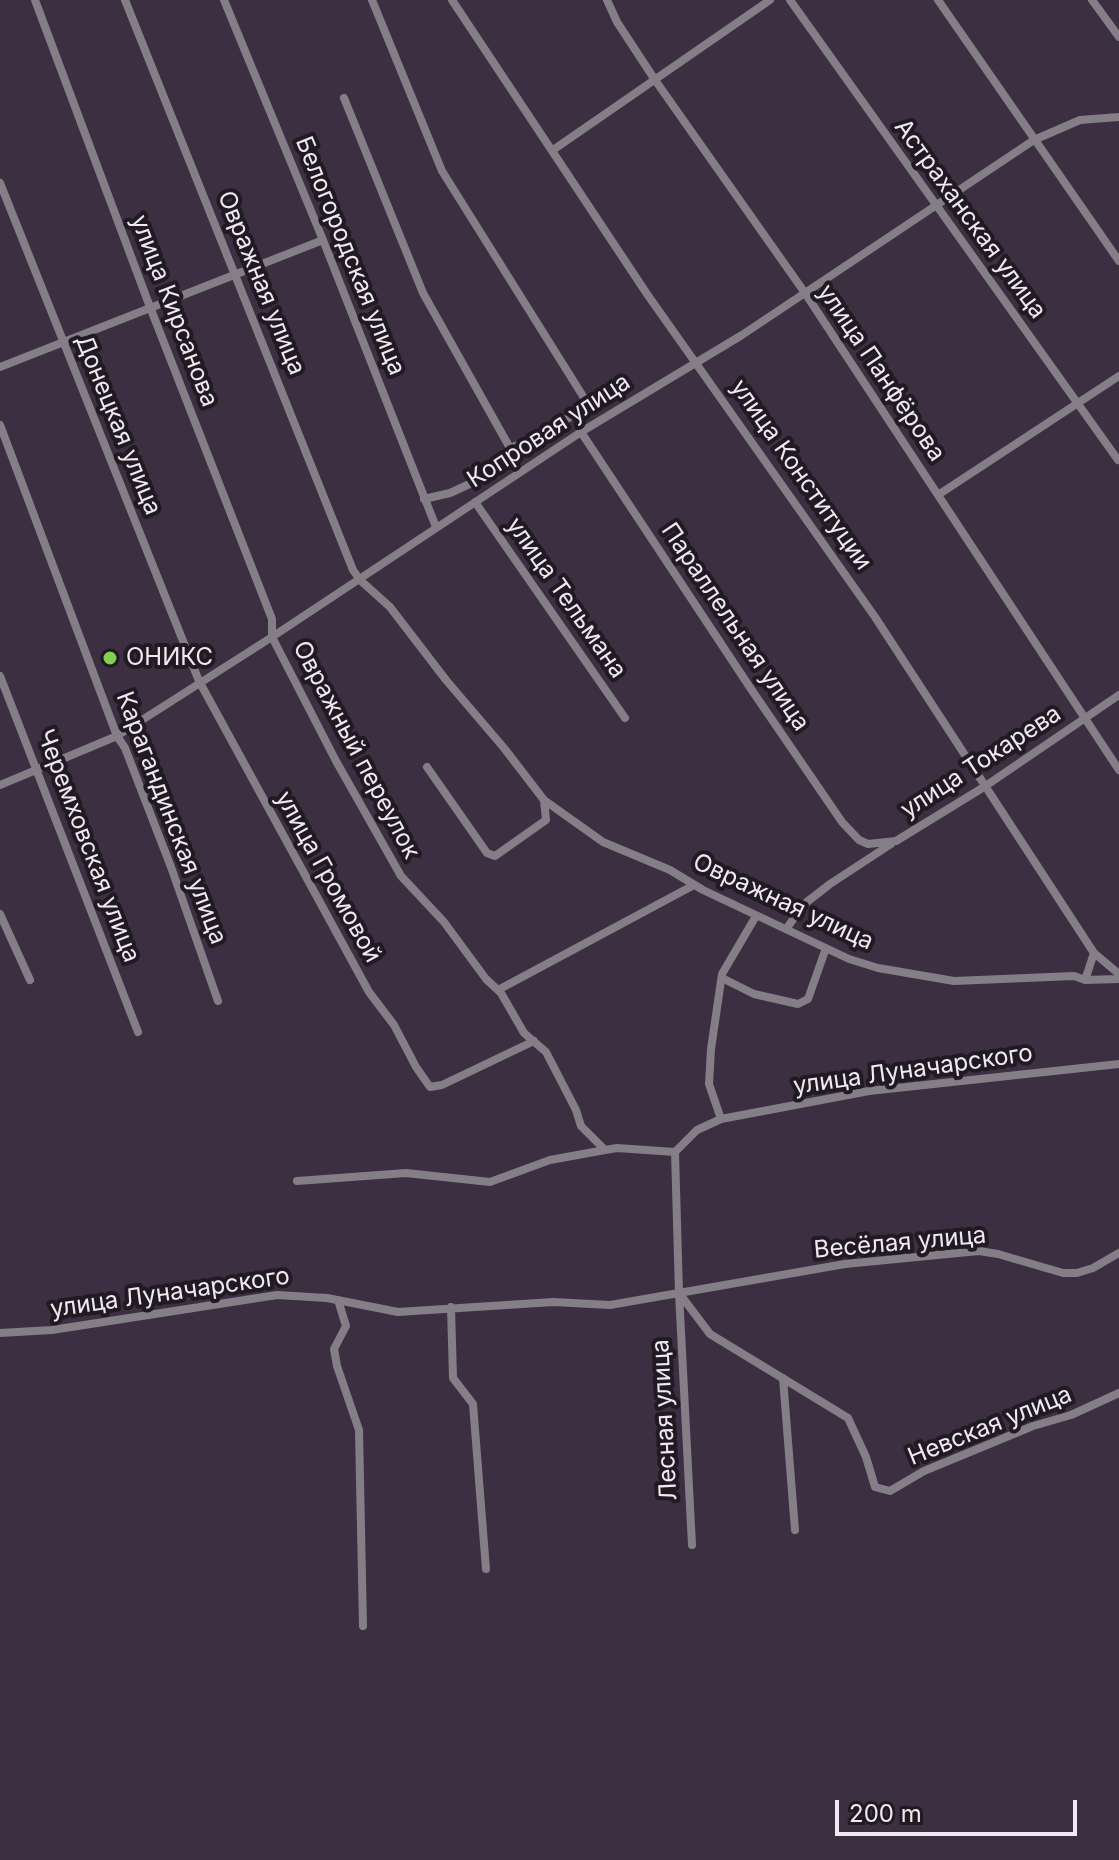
<!DOCTYPE html>
<html>
<head>
<meta charset="utf-8">
<style>
  body { margin:0 }
  #map { position:relative; width:1119px; height:1860px; overflow:hidden; background:#3c2f41; font-family:Inter,sans-serif }
  canvas { display:block }
  .scale { position:absolute; left:835px; top:1800px; width:242px; height:36px; box-sizing:border-box; border:4px solid #f0e8f3; border-top:0; padding-left:10px; font-size:24px; line-height:28px; white-space:nowrap; color:#f0e8f3; -webkit-text-stroke:6px #201a22; paint-order:stroke }
</style>
</head>
<body>
<div id="map">
<canvas width="1119" height="1860"></canvas>
<div class="scale">200 m</div>
</div>
<script>
const context = document.querySelector('canvas').getContext('2d');
context.lineJoin = 'round';
const toPath = rows => new Path2D(rows.map(r => 'M' + r).join(''));
function stroke(path, color, width, dash) { context.strokeStyle = color; context.lineWidth = width; context.lineCap = dash ? 'butt' : 'round'; context.setLineDash(dash || []); context.stroke(path); }
function label(font, color, halo, rows, align = 'center') {
  context.font = font + ' Inter,sans-serif'; context.lineWidth = 8; context.setLineDash([]); context.textBaseline = 'middle'; context.strokeStyle = halo; context.fillStyle = color; for (const [text, x, y, turn = 0] of rows) {
    context.save(); context.translate(x, y); context.rotate((+turn || 0) * Math.PI / 180); context.textAlign = isNaN(turn) ? turn : align; if (halo) context.strokeText(text, 0, 0); context.fillText(text, 0, 0); context.restore();
  }
}
const minor = toPath([
  [35,0,150,307,272,619,272,637,336,761,401,876,444,922,486,979,501,993,524,1033,546,1052,576,1110,581,1126,605,1150],
  [125,0,353,570,360,580,390,607,446,680,504,748,544,800,546,820,495,856,487,853,427,767],
  [224,0,323,240,436,527],
  [372,0,442,171,586,401,573,415,538,437,510,448],
  [452,0,647,294,875,617,1094,953,1085,980],
  [607,0,617,22,655,80,805,293,1119,770],
  [790,0,1118,460],
  [938,0,1119,261],
  [1092,0,1119,37],
  [344,98,423,293,510,448,487,476,450,493,424,499],
  [553,150,770,0],
  [0,183,199,681,369,992,394,1025,416,1067,430,1087,442,1085,534,1041],
  [0,367,323,240],
  [0,425,117,736,125,748,171,867,218,1001],
  [581,432,751,689,842,822,859,840,868,844,896,841,984,787,1119,695],
  [938,495,1119,376],
  [475,502,625,718],
  [0,676,138,1032],
  [0,785,117,736,272,637,581,432,742,335,1034,140,1080,120,1119,117],
  [544,800,603,842,670,870,703,890,849,959,878,968,954,981,1074,976,1085,980,1119,979],
  [0,914,30,980],
  [787,928,803,905,830,884,891,844],
  [1094,953,1119,974],
  [722,978,754,994,798,1004,808,999,826,948],
  [498,990,694,885],
  [721,1119,709,1084,711,1049,722,974,756,916],
  [675,1152,679,1293,692,1545],
  [297,1181,406,1173,490,1182,550,1160,605,1150,617,1148,675,1152,697,1130,721,1119,869,1091,1119,1064],
  [679,1293,710,1334,848,1418,866,1457,875,1487,890,1491,924,1471,1033,1426,1071,1415,1119,1393],
  [338,1300,346,1326,334,1349,337,1366,359,1430,363,1626],
  [451,1307,453,1378,473,1404,486,1569],
  [0,1333,52,1330,277,1295,327,1298,398,1312,553,1302,610,1305,845,1264,979,1251,998,1254,1063,1273,1077,1273,1093,1268,1119,1253],
  [783,1378,795,1530]
]);
const markers = [
  [110,658,8,"#81d050"]
];
const streetNames = [
  ["Астраханская улица",970,219,54],
  ["Белогородская улица",350,256,68],
  ["Овражная улица",261,283,68],
  ["улица Кирсанова",174,311,69],
  ["улица Панфёрова",881,373,56],
  ["Донецкая улица",118,425,68],
  ["Копровая улица",549,431,-33],
  ["улица Конституции",801,475,55],
  ["улица Тельмана",566,598,55],
  ["Параллельная улица",735,627,56],
  ["Овражный переулок",356,750,62],
  ["улица Токарева",981,762,-33],
  ["Карагандинская улица",171,818,69],
  ["Черемховская улица",88,846,69],
  ["улица Громовой",328,877,61],
  ["Овражная улица",783,902,25],
  ["улица Луначарского",913,1070,-8],
  ["Весёлая улица",900,1243,-5],
  ["улица Луначарского",170,1293,-8],
  ["Лесная улица",665,1420,-93],
  ["Невская улица",990,1426,-22]
];
const poiNames = [
  ["ОНИКС",126,658]
];
stroke(minor, '#847e87', 8);
for (const [x, y, r, color] of markers) { const dot = new Path2D(); dot.arc(x, y, r, 0, 2 * Math.PI); context.fillStyle = color; context.fill(dot); stroke(dot, '#201a22', 3); }
label('24px', '#f0e8f3', '#201a22', streetNames);
label('24px', '#f0e8f3', '#201a22', poiNames, 'left');
</script>
</body>
</html>
